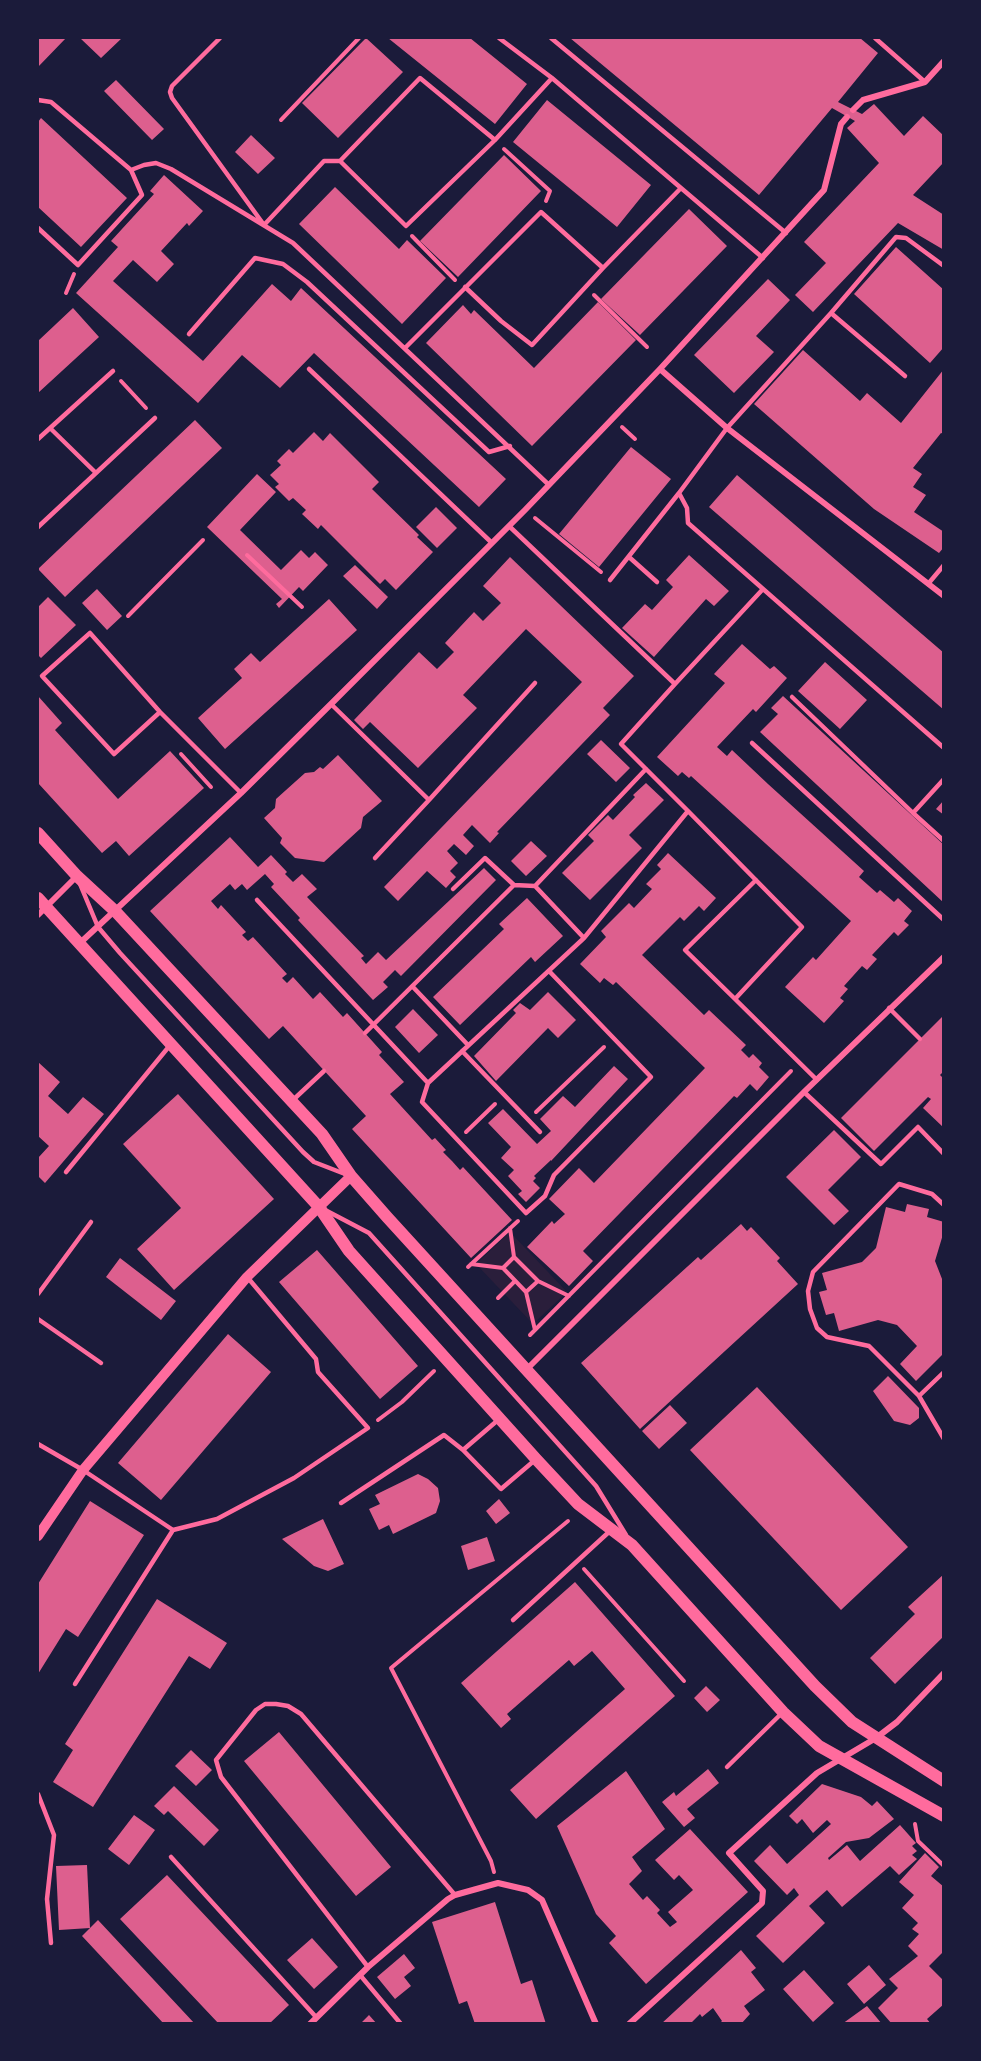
<!DOCTYPE html>
<html>
<head>
<meta charset="utf-8">
<style>
  body { margin:0 }
  #map { position:relative; width:981px; height:2061px; overflow:hidden; background:#1b1b3a; font-family:Spectral,serif }
  canvas { display:block }
  .frame { position:absolute; inset:0; border:39px solid #1b1b3a; pointer-events:none }
</style>
</head>
<body>
<div id="map">
<canvas width="981" height="2061"></canvas>
<div class="frame"></div>
</div>
<script>
const context = document.querySelector('canvas').getContext('2d');
context.lineJoin = 'round';
function paint(path, color) { context.fillStyle = color; context.fill(path, 'evenodd'); }
const toPath = rows => new Path2D(rows.map(r => 'M' + r).join(''));
function stroke(path, color, width, dash) { context.strokeStyle = color; context.lineWidth = width; context.lineCap = dash ? 'butt' : 'round'; context.setLineDash(dash || []); context.stroke(path); }
const green = toPath([
  [510,1232,567,1292,533,1324,476,1264]
]);
const building = toPath([
  [38,38,66,38,38,67],
  [80,38,122,38,101,58],
  [366,38,403,72,338,138,302,103],
  [388,38,470,38,527,84,495,124],
  [570,38,860,38,878,53,838,102,862,114,874,104,904,136,923,116,944,136,944,162,913,195,944,215,944,250,898,223,813,312,795,295,826,263,804,242,879,163,847,128,855,121,832,108,759,195],
  [116,80,164,129,152,140,104,91],
  [547,100,651,185,617,227,513,142],
  [41,118,127,198,81,247,38,207,38,122],
  [251,135,275,158,258,174,235,152],
  [504,155,541,191,458,277,420,241],
  [164,175,203,211,189,226,187,223,161,251,174,264,157,282,133,260,113,281,203,361,272,284,291,301,301,288,506,479,479,507,314,353,280,388,242,355,198,403,76,293,118,247,111,241,154,194,150,191],
  [335,187,399,249,407,240,446,278,402,324,299,224],
  [689,209,727,246,640,335,601,299],
  [896,247,944,290,944,347,930,363,854,294],
  [768,279,790,300,756,336,774,352,734,393,694,355],
  [598,302,636,340,532,446,426,343,463,305,471,314,474,310,534,368],
  [73,308,99,337,38,393,38,341],
  [803,350,860,401,867,393,901,423,944,369,944,434,941,433,913,468,922,474,913,487,926,495,914,512,944,532,944,547,939,553,874,509,754,404],
  [195,420,222,448,65,597,38,569],
  [314,432,323,441,330,433,379,482,372,489,419,535,417,537,433,552,396,590,385,579,380,584,321,525,318,529,302,514,306,510,293,498,289,501,275,487,279,484,270,475,281,465,277,461,289,449,293,453],
  [631,447,671,479,599,567,559,534],
  [257,474,276,492,240,530,281,570,301,550,309,558,315,552,328,565,303,591,299,587,279,608,276,604,282,599,207,527],
  [737,475,944,653,944,710,709,507],
  [436,507,457,528,437,548,416,527],
  [689,555,729,591,714,606,706,599,654,657,622,628,645,604,652,610,673,587,666,580],
  [510,557,634,676,603,708,610,715,497,832,499,833,490,843,472,825,463,835,474,846,466,855,454,844,447,851,458,863,450,871,456,877,446,888,427,871,398,901,384,887,582,682,526,629,463,695,477,708,418,768,370,722,363,729,354,720,419,652,437,669,454,652,445,643,474,612,483,621,501,603,483,586],
  [355,565,388,597,377,609,343,576],
  [97,589,122,616,107,630,82,603],
  [48,597,76,625,41,658,38,655,38,607],
  [329,599,357,630,225,749,198,718,242,678,234,669,251,653,260,662],
  [742,644,770,669,774,666,787,678,756,712,753,709,717,747,727,756,732,750,768,784,864,871,859,877,877,893,880,890,894,902,898,898,912,911,904,921,909,925,898,936,894,932,872,955,877,959,867,970,862,966,844,986,848,989,840,998,844,1001,824,1023,785,987,813,957,816,960,851,921,691,776,689,778,682,772,678,776,657,757,725,683,714,674],
  [825,662,867,700,840,729,798,691],
  [38,696,62,723,55,730,118,799,170,751,204,788,129,856,116,841,102,853,38,783],
  [783,696,944,845,944,903,760,732,778,714,771,708],
  [601,740,630,768,616,782,587,754],
  [338,755,382,801,363,817,361,828,324,862,295,858,280,843,282,838,264,818,275,808,276,799,305,773,314,772,320,767,323,769],
  [646,783,664,800,629,835,642,848,590,900,562,873,594,841,588,835,608,815,613,820,635,797,633,795],
  [944,800,944,815,936,809],
  [230,837,258,867,271,855,287,872,285,874,293,882,302,874,317,889,307,897,364,956,361,958,366,964,378,952,386,960,484,868,496,880,401,976,395,970,383,982,388,987,373,1000,298,920,300,918,271,887,274,884,265,874,247,890,242,884,235,890,230,884,211,901,218,909,221,905,246,932,242,935,248,941,253,937,287,974,282,978,287,983,293,977,313,999,320,992,343,1017,347,1013,382,1052,379,1055,404,1082,390,1094,432,1140,435,1138,446,1150,443,1152,452,1161,460,1170,463,1167,512,1220,471,1258,352,1129,366,1116,283,1026,269,1039,150,911],
  [531,841,547,856,526,876,511,861],
  [668,853,716,898,704,911,699,906,684,921,680,917,642,955,704,1015,709,1010,746,1045,741,1050,749,1058,753,1054,762,1063,759,1067,769,1077,757,1091,750,1084,737,1098,734,1096,583,1251,593,1261,569,1286,527,1247,552,1221,554,1224,565,1214,549,1199,579,1168,594,1183,705,1068,616,982,613,985,604,978,600,983,580,964,606,937,601,931,629,903,634,908,652,889,646,884,661,869,657,865],
  [527,898,563,936,535,962,531,957,460,1025,433,997,504,929,499,924],
  [548,992,576,1020,558,1038,548,1028,496,1081,474,1056,516,1013,513,1010,520,1003,530,1010],
  [413,1009,438,1035,419,1053,395,1027],
  [944,1015,944,1071,940,1075,944,1079,944,1128,923,1108,931,1099,928,1097,874,1151,841,1118],
  [38,1062,60,1082,48,1096,68,1114,83,1097,104,1114,45,1183,38,1176,38,1158,49,1146,38,1136],
  [614,1066,628,1079,551,1161,551,1160,534,1176,536,1178,533,1181,540,1188,526,1202,518,1194,522,1191,508,1176,514,1170,501,1158,511,1147,488,1123,503,1109,537,1144,551,1131,540,1119,563,1096,575,1107],
  [178,1094,274,1199,174,1290,137,1249,181,1208,123,1144],
  [834,1130,861,1157,828,1190,849,1211,834,1225,786,1177],
  [907,1204,929,1209,927,1217,944,1222,944,1231,935,1261,944,1284,944,1353,916,1381,900,1364,917,1346,897,1325,878,1320,839,1331,834,1313,826,1315,819,1292,827,1290,822,1273,862,1262,876,1248,886,1207,905,1212],
  [741,1224,747,1231,751,1227,780,1258,777,1261,798,1284,640,1429,581,1363,698,1257,701,1260],
  [317,1250,418,1366,380,1399,279,1282],
  [120,1258,176,1301,161,1320,106,1277],
  [228,1334,271,1372,161,1500,118,1463],
  [888,1376,919,1408,919,1418,910,1425,894,1421,873,1391],
  [757,1387,908,1547,841,1610,690,1450],
  [670,1405,687,1423,659,1449,642,1431],
  [418,1474,428,1479,438,1488,440,1501,436,1513,393,1534,389,1525,379,1530,369,1509,380,1504,375,1495],
  [499,1499,510,1513,496,1524,486,1511],
  [90,1501,144,1535,78,1637,66,1629,38,1674,38,1584],
  [323,1519,344,1564,328,1571,314,1566,282,1539],
  [487,1537,495,1561,468,1570,461,1546],
  [944,1574,944,1636,895,1684,870,1658,915,1614,908,1607],
  [575,1582,675,1696,536,1819,510,1790,625,1689,592,1651,574,1666,569,1660,507,1714,511,1719,501,1728,461,1683],
  [157,1599,227,1643,210,1669,189,1656,93,1807,53,1782,73,1750,65,1744],
  [706,1686,720,1700,707,1712,694,1698],
  [279,1732,391,1867,356,1896,244,1761],
  [191,1750,212,1770,196,1786,175,1766],
  [708,1769,719,1783,687,1809,695,1818,684,1827,662,1802,674,1792,676,1796],
  [626,1771,665,1829,632,1857,642,1871,629,1884,643,1900,647,1896,660,1910,657,1913,670,1927,677,1922,668,1912,693,1890,679,1875,674,1880,655,1860,690,1829,748,1892,646,1984,609,1943,616,1936,596,1914,557,1826],
  [822,1784,861,1797,872,1806,877,1801,894,1819,869,1838,846,1842,828,1858,829,1860,847,1845,860,1861,900,1825,916,1843,912,1846,917,1851,912,1855,917,1859,899,1875,890,1866,842,1907,827,1890,809,1906,825,1923,783,1963,756,1936,799,1895,794,1888,787,1895,754,1861,770,1845,787,1864,831,1824,827,1820,813,1833,802,1819,797,1824,789,1816],
  [174,1786,219,1830,204,1846,168,1811,164,1815,154,1806],
  [134,1815,155,1830,129,1865,108,1849],
  [925,1853,939,1867,931,1876,944,1887,944,1951,929,1966,944,1981,944,2004,927,2019,931,2024,892,2024,878,2008,898,1988,889,1979,918,1956,908,1946,919,1934,912,1929,918,1923,902,1908,914,1895,899,1882],
  [87,1865,90,1928,98,1920,195,2024,164,2024,82,1936,90,1928,59,1930,56,1866],
  [167,1875,289,2005,269,2024,219,2024,120,1919],
  [495,1902,521,1984,532,1980,546,2024,475,2024,467,2001,459,2004,432,1922],
  [312,1938,338,1967,314,1989,287,1960],
  [741,1950,756,1968,751,1972,765,1990,744,2006,750,2014,741,2024,719,2024,722,2021,713,2008,702,2017,700,2014,690,2024,661,2024],
  [404,1954,415,1968,404,1977,411,1986,395,1999,377,1977],
  [869,1965,886,1985,864,2004,847,1984],
  [804,1970,834,2003,813,2022,783,1989],
  [867,2006,882,2024,842,2024],
  [369,2015,377,2024,360,2024]
]);
const path = toPath([
  [281,120,359,38],
  [504,149,550,191,546,201],
  [412,236,455,280],
  [66,293,74,274],
  [594,295,647,347],
  [121,381,146,408],
  [622,427,635,439],
  [535,518,601,572],
  [247,555,302,607],
  [128,616,203,540],
  [181,754,211,787],
  [536,1112,604,1047],
  [466,1132,495,1104],
  [510,1228,514,1257],
  [471,1264,503,1268,526,1292,538,1281,514,1257,503,1268],
  [468,1267,518,1221],
  [538,1281,569,1296],
  [526,1292,535,1330],
  [498,1298,515,1281],
  [530,1335,791,1071],
  [378,1420,402,1402,434,1371],
  [584,1569,684,1681],
  [915,1824,918,1841,944,1866],
  [494,1872,491,1861,391,1668,568,1521]
]);
const service = toPath([
  [220,38,172,86,170,92,172,98,264,225,324,161,340,161,406,226,495,140,552,78],
  [499,38,552,78,681,188],
  [551,38,786,233],
  [875,38,925,82],
  [38,100,51,102,131,170,142,195,78,265,38,228],
  [340,161,420,78,495,140],
  [131,170,144,165,156,163,171,169,293,243,549,485],
  [465,287,501,321,532,345,603,268],
  [831,313,896,237,906,238,944,266],
  [189,334,255,258,283,264,307,282,489,452,510,446],
  [405,348,541,212,603,268,681,188,763,258],
  [309,369,492,543],
  [50,428,96,473],
  [38,439,113,371],
  [679,493,687,508,688,523,944,748],
  [509,526,675,684,621,744,688,811],
  [38,527,155,418],
  [629,557,657,582],
  [610,580,679,493,727,428,831,313,905,376],
  [928,584,944,565],
  [675,684,763,589],
  [792,697,913,813],
  [331,704,429,800,535,683],
  [160,712,114,754,42,676,90,633,160,712,241,793],
  [752,743,944,920],
  [944,779,913,813,944,841],
  [375,858,429,800],
  [80,884,98,927,120,953,303,1152,314,1162,345,1174],
  [535,886,584,938],
  [453,889,485,858,514,885],
  [257,900,428,1083,422,1102,526,1213,545,1196,554,1175,651,1077,549,971],
  [413,987,468,1045],
  [735,999,685,950,756,880],
  [889,1008,920,1039],
  [365,1033,514,885,535,886,646,769],
  [462,1051,540,1132],
  [428,1083,584,938,688,811,802,927,735,999,817,1080],
  [804,1092,881,1164,918,1127,944,1154],
  [293,1100,324,1071],
  [66,1172,171,1044],
  [944,1205,932,1194,899,1184,813,1272,808,1291,810,1309,817,1328,827,1337,869,1346,919,1396,944,1439],
  [327,1211,369,1233,596,1486,626,1535],
  [38,1294,91,1222],
  [38,1319,101,1363],
  [919,1396,944,1372],
  [38,1444,83,1470,173,1530,217,1519,294,1478,368,1428,318,1372,316,1359,248,1278],
  [463,1450,501,1489,535,1460],
  [341,1503,444,1435,463,1450,498,1420],
  [513,1620,610,1531],
  [75,1684,173,1530],
  [727,1767,783,1712],
  [38,1794,54,1835,47,1899,51,1943],
  [171,1857,316,2017],
  [368,1967,221,1777,216,1760,256,1710,265,1704,276,1704,288,1706,301,1714,455,1895],
  [360,1975,401,2024]
]);
const minor = toPath([
  [853,110,863,100,925,82,944,61],
  [660,369,727,428,944,596],
  [38,915,77,876],
  [80,943,241,793,331,704,525,510,660,369,824,190,841,124,847,117],
  [526,1370,804,1092,944,957],
  [310,2024,368,1967,448,1899,455,1895,498,1883,528,1890,542,1900,596,2024],
  [629,2024,762,1903,763,1891,729,1853,817,1773,876,1738,897,1722,944,1673]
]);
const tertiary = toPath([
  [38,1536,83,1470,247,1277,351,1176]
]);
const secondary = toPath([
  [38,833,77,876,116,912,322,1134,351,1176,387,1217,815,1686,852,1722,944,1781],
  [38,898,319,1207,349,1251,536,1459,578,1504,632,1545,783,1712,819,1746,944,1816]
]);
paint(green, '#2a1e3b');
paint(building, '#dd5f8e');
stroke(path, '#ff6b9d', 4);
stroke(service, '#ff6b9d', 4.5);
stroke(minor, '#ff6b9d', 6);
stroke(tertiary, '#ff6b9d', 10);
stroke(secondary, '#ff6b9d', 12);
</script>
</body>
</html>
